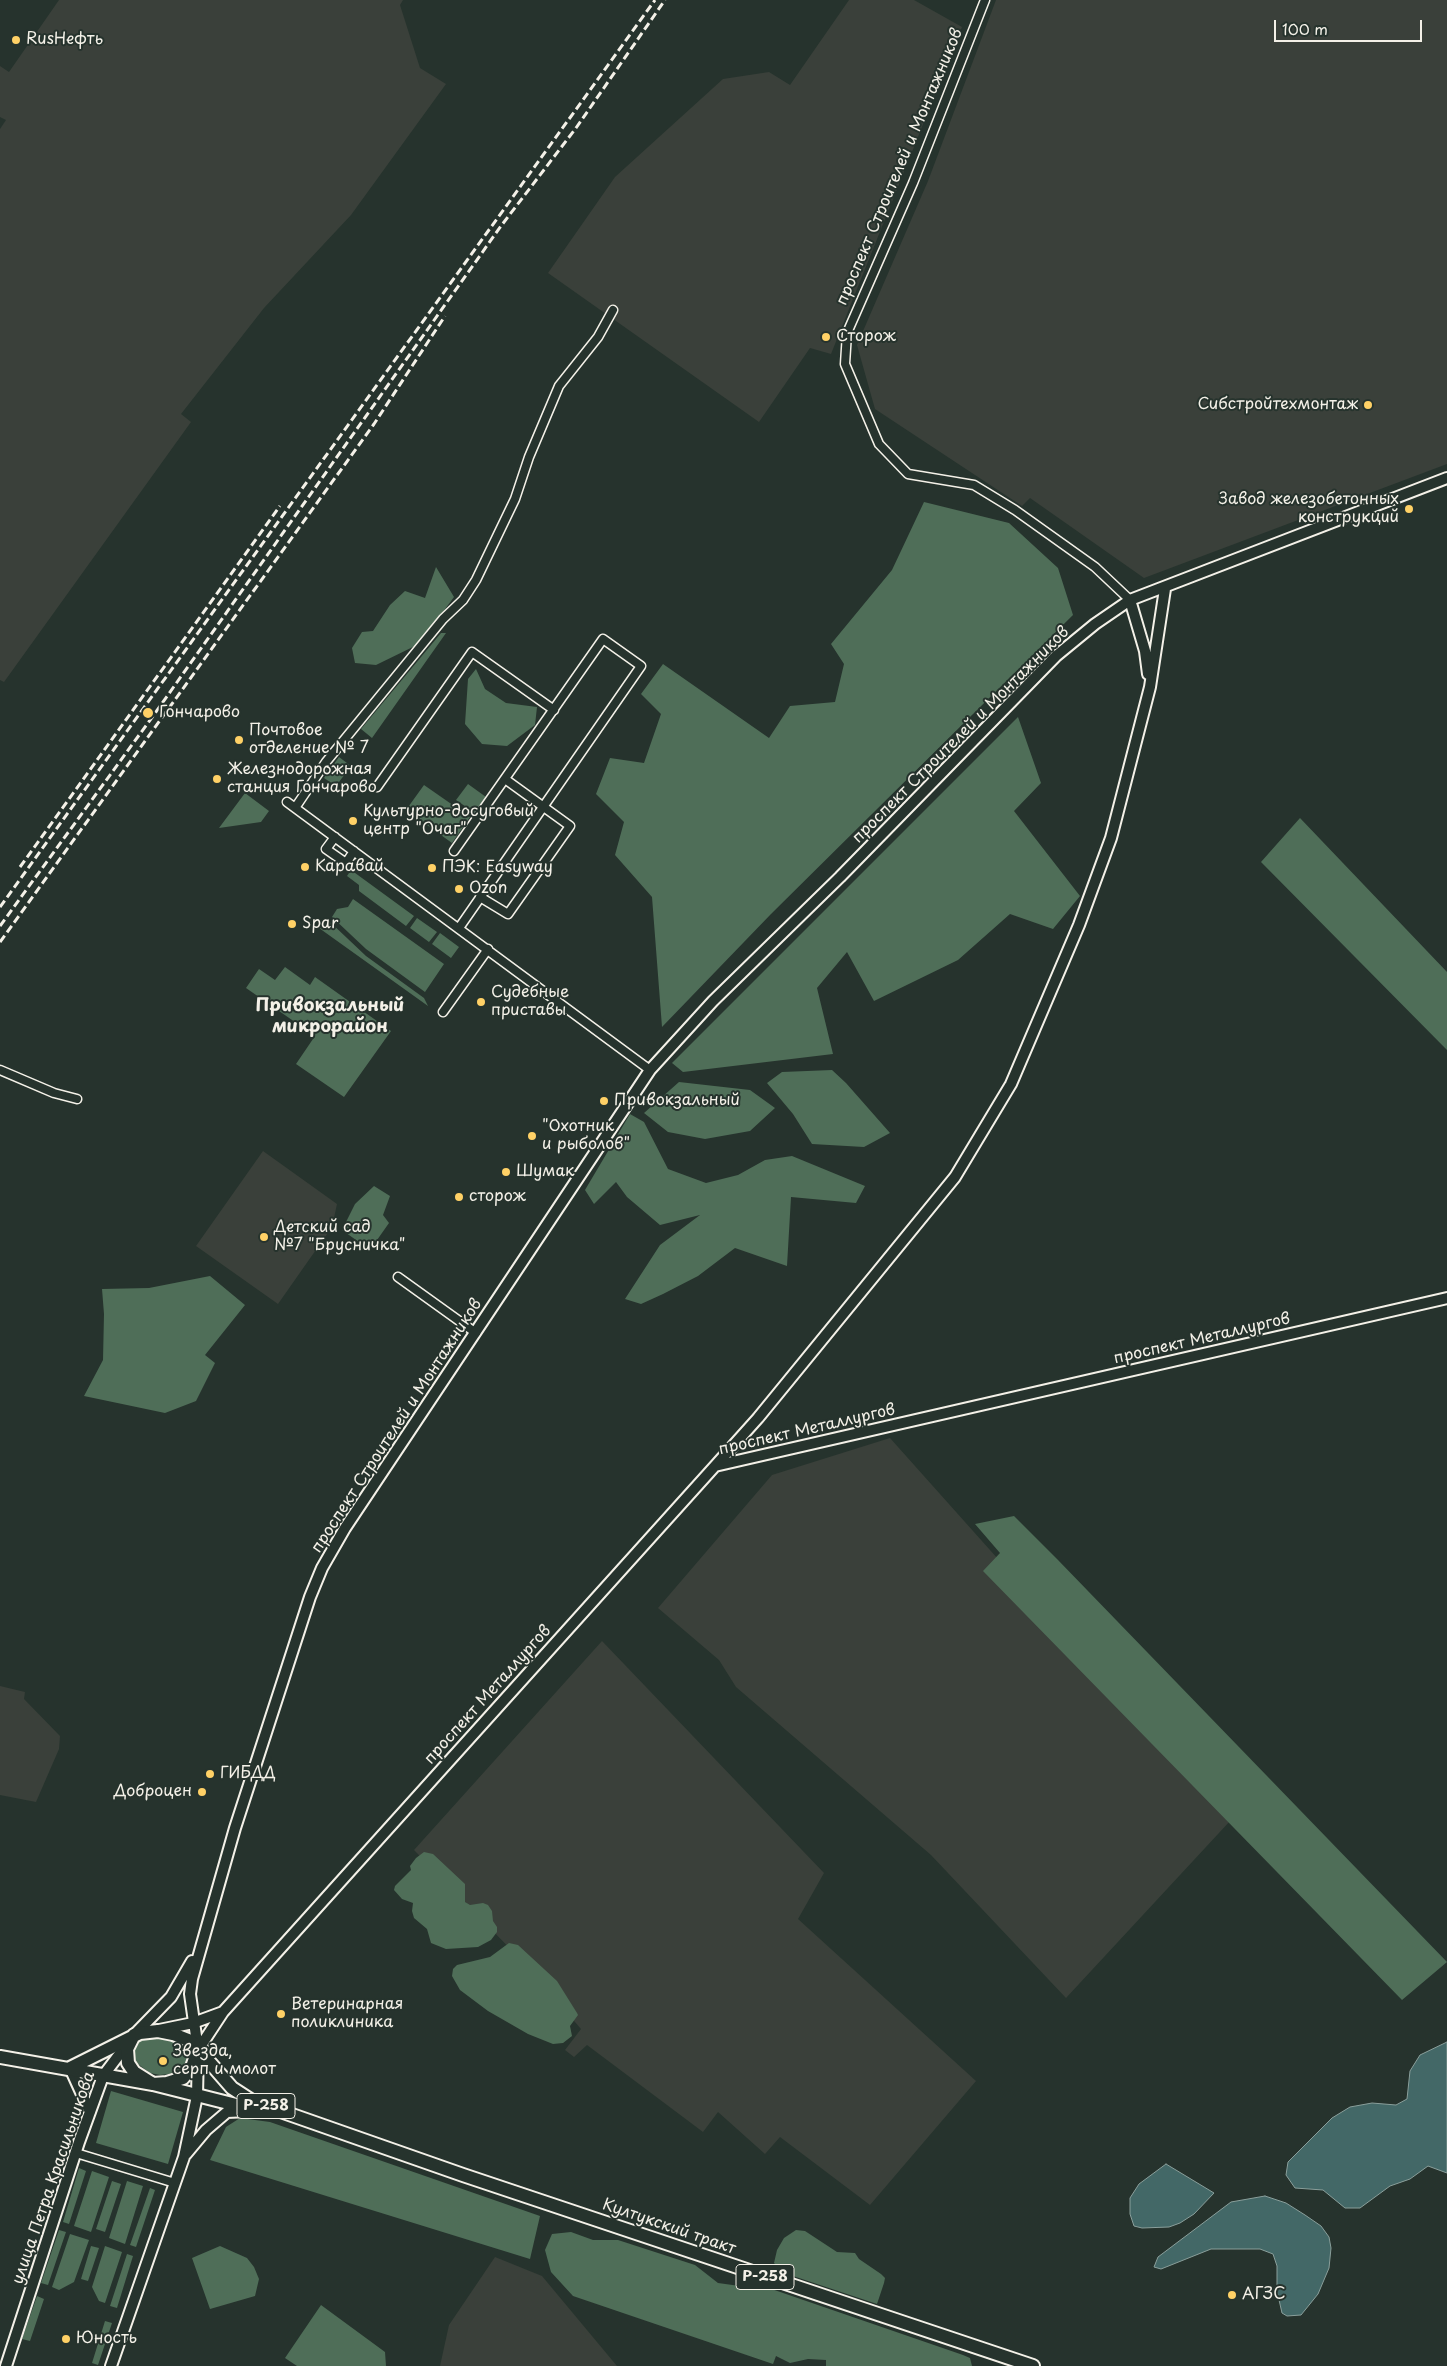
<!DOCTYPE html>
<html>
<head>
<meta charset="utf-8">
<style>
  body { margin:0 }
  #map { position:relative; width:1447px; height:2366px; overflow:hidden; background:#26332d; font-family:"Playpen Sans",sans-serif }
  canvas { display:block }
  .scale { position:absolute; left:1274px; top:20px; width:148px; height:22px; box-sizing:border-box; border:2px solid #f4f1e8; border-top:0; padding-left:6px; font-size:15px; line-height:18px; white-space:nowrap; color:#f4f1e8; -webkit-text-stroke:4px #26332d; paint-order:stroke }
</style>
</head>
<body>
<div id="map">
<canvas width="1447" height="2366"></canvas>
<div class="scale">100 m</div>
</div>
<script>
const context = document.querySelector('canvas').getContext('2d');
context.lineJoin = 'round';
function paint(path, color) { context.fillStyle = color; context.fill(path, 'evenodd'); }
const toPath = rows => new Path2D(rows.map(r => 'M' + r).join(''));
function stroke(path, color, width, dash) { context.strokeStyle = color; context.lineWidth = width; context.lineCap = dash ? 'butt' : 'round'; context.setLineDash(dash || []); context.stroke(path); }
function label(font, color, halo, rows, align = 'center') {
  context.font = font + ' "Playpen Sans",sans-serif'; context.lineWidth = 4; context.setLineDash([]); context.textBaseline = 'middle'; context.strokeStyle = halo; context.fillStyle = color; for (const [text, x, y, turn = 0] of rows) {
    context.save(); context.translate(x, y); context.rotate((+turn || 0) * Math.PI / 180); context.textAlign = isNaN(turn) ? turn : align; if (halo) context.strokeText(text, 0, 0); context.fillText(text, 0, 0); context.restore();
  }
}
const built = toPath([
  [59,0,403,0,400,5,420,68,446,84,351,215,264,308,181,414,191,422,4,682,0,680,0,129,6,120,0,117,0,66,9,72],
  [849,0,914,0,962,27,831,354,810,348,759,422,548,273,615,177,723,79,769,72,790,85],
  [996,0,1447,0,1447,464,1144,578,1030,498,1022,506,875,409,857,345,928,181],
  [263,1151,337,1204,332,1227,278,1304,196,1246],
  [890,1438,1231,1820,1066,1998,931,1855,736,1687,719,1660,658,1608,772,1475],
  [602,1641,824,1873,798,1919,976,2081,870,2205,780,2137,765,2154,718,2112,703,2132,587,2045,574,2057,565,2050,581,2029,526,1965,414,1850],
  [0,1686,25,1692,24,1699,60,1736,59,1749,36,1802,0,1795],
  [495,2257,542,2276,617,2366,440,2366,449,2325]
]);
const green = toPath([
  [924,502,1009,523,1058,568,1073,615,771,914,662,1027,652,897,615,855,624,822,596,794,610,758,644,763,661,714,641,694,663,664,769,738,790,706,835,702,844,664,831,644,892,570],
  [436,567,454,597,419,644,376,665,355,663,352,648,362,632,373,631,390,605,405,591,425,598],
  [441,633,446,633,372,738,361,729],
  [476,669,485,689,506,703,537,707,535,725,507,746,482,744,465,724,468,679],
  [1018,717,1041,783,1014,811,1080,896,1053,929,1010,914,958,960,874,1001,847,952,817,988,833,1054,683,1072,672,1063],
  [339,757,351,766,336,786,324,778],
  [468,784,486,797,475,813,456,800],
  [424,785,470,817,452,843,406,810],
  [245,793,269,811,261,822,219,828],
  [1300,818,1447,972,1447,1050,1261,862],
  [351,870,414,916,406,926,359,891,359,885,347,876],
  [353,899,444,964,425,992,366,949,332,917,337,909,348,907],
  [417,918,437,932,429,942,410,928],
  [329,921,366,956,424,998,428,1006,319,928],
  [440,933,459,947,451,958,432,944],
  [285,967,310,985,315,977,391,1031,344,1097,296,1064,315,1036,246,988,259,969,275,980],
  [832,1070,846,1083,890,1133,864,1147,812,1144,793,1114,767,1083,782,1072],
  [679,1082,750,1090,775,1108,750,1131,705,1139,668,1132,644,1113],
  [630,1114,644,1122,668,1169,706,1183,738,1175,765,1160,792,1156,865,1186,856,1203,791,1197,787,1266,735,1248,698,1276,663,1294,641,1304,625,1299,660,1245,700,1215,660,1225,627,1197,616,1182,594,1204,585,1190],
  [374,1186,390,1196,383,1215,389,1223,370,1250,342,1230,355,1204],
  [210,1276,245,1305,205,1355,215,1363,196,1401,165,1413,84,1396,103,1360,104,1314,102,1289,149,1288],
  [1014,1516,1058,1560,1447,1962,1402,2000,983,1571,1000,1553,975,1524],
  [424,1852,433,1854,465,1884,465,1902,470,1905,483,1903,488,1905,492,1911,493,1921,497,1927,497,1932,491,1940,478,1947,446,1949,431,1943,427,1929,414,1918,412,1911,413,1903,402,1899,394,1890,395,1886,411,1870,410,1866,416,1858],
  [509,1943,518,1945,557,1981,577,2013,578,2015,570,2026,572,2036,563,2043,553,2044,528,2034,488,2011,460,1990,452,1976,453,1969,457,1965,490,1957],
  [152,2036,173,2040,183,2046,189,2056,183,2068,169,2074,160,2075,150,2073,138,2064,133,2057,136,2044,142,2038],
  [111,2091,183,2112,168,2164,96,2143],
  [240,2118,270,2122,540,2216,530,2259,210,2160,226,2127],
  [79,2168,86,2171,69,2224,63,2222],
  [92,2171,109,2177,91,2232,74,2226],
  [112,2181,121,2184,105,2232,96,2229],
  [127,2181,143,2186,125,2244,109,2238],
  [150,2188,155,2190,136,2247,130,2245],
  [59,2230,66,2232,48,2285,41,2283],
  [796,2230,805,2231,837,2252,855,2253,859,2259,881,2274,885,2278,884,2283,877,2304,787,2274,779,2268,774,2263,777,2250,784,2238],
  [571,2232,593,2240,618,2240,695,2265,718,2283,747,2287,757,2284,963,2355,970,2358,972,2366,826,2366,826,2360,808,2359,790,2363,776,2356,773,2364,573,2296,551,2272,545,2250,552,2234],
  [70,2234,89,2240,74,2282,59,2290,52,2287],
  [91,2246,99,2248,88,2281,81,2279],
  [105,2246,122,2252,105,2303,99,2301,92,2287],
  [220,2246,247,2258,254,2267,259,2279,255,2296,210,2309,192,2258],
  [127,2254,133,2256,117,2308,110,2306],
  [37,2296,44,2299,30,2341,22,2339],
  [321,2305,385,2352,386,2366,297,2366,285,2358],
  [105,2321,112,2323,98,2365,92,2363]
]);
const water = toPath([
  [1447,2042,1447,2173,1428,2166,1410,2179,1390,2186,1360,2208,1345,2208,1323,2190,1295,2188,1286,2175,1288,2162,1332,2118,1350,2107,1372,2103,1396,2105,1407,2099,1410,2071,1420,2055,1447,2042],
  [1166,2164,1214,2193,1194,2214,1180,2223,1169,2227,1142,2228,1134,2226,1130,2214,1130,2198,1139,2184,1166,2164],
  [1265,2196,1286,2203,1305,2215,1321,2226,1329,2237,1331,2248,1329,2268,1318,2294,1301,2315,1287,2316,1282,2313,1277,2291,1277,2266,1273,2254,1260,2249,1211,2249,1161,2269,1154,2267,1158,2257,1231,2202,1265,2196]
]);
const minor = toPath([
  [985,0,913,183,847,333,845,364,879,444,908,474,974,485,1015,510,1095,567,1130,600],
  [377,787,472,652,554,710],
  [287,802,650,1070],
  [295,808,326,762,443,619,463,600,476,580,515,499,529,457,559,386,598,337,613,310],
  [335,837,326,849,346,863,354,851],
  [454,851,603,639,641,666,459,928],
  [480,897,508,914,570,826,505,779],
  [443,1012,488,949],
  [0,1070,54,1093,77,1099],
  [398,1277,476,1333],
  [76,2153,175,2183]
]);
const tertiary = toPath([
  [1130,600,1145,651,1148,674],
  [715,1466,758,1418,955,1177,1011,1084,1079,925,1111,838,1150,687,1165,589],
  [159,2030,193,2023,223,2012],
  [198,2050,223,2012,715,1466,1447,1298],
  [70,2068,90,2112],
  [186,2154,206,2130,227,2112,249,2111],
  [6,2366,79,2142,103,2076,134,2035,171,1997,192,1961],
  [111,2366,184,2157,197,2096,198,2050,190,1994,192,1979,235,1828,310,1597,322,1568,345,1528,650,1070,713,1001,840,877,1056,656,1095,624,1130,600,1447,478]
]);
const primary = toPath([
  [134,2035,127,2049,128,2063,134,2072,153,2084,167,2083,183,2078,192,2067,198,2050],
  [0,2057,153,2084,260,2111],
  [70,2068,140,2033,158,2031,173,2034,191,2041,232,2088,252,2101,463,2175,1033,2366]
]);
const rail = toPath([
  [20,867,280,506],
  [0,907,655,0],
  [0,926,153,716,501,226,576,128,665,0],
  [0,942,374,424,445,316]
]);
const markers = [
  [16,40,5,"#ffd166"],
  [826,337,5,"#ffd166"],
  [1368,405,5,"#ffd166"],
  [1409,509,5,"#ffd166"],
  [148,713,6,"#ffd166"],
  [239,740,5,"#ffd166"],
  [217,779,5,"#ffd166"],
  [353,821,5,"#ffd166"],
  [305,867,5,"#ffd166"],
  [432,868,5,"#ffd166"],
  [459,889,5,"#ffd166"],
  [292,924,5,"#ffd166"],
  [481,1002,5,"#ffd166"],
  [604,1101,5,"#ffd166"],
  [532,1136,5,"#ffd166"],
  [506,1172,5,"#ffd166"],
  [459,1197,5,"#ffd166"],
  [264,1237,5,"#ffd166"],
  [210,1774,5,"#ffd166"],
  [202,1792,5,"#ffd166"],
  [281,2014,5,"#ffd166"],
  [163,2061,5,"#ffd166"],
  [1232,2295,5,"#ffd166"],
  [66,2339,5,"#ffd166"]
];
const shields = [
  [266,2106,58],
  [765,2277,58]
];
const shieldNames = [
  ["Р-258",266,2106],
  ["Р-258",765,2277]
];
const poiNames = [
  ["RusНефть",26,40],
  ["Сторож",836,337],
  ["Сибстройтехмонтаж",1358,405,"right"],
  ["Завод железобетонных",1399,500,"right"],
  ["конструкций",1399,518,"right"],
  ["Гончарово",159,713],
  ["Почтовое",249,731],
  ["отделение № 7",249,749],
  ["Железнодорожная",227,770],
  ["станция Гончарово",227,788],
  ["Культурно-досуговый",363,812],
  ["центр \"Очаг\"",363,830],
  ["Каравай",315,867],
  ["ПЭК: Easyway",442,868],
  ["Ozon",469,889],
  ["Spar",302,924],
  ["Судебные",491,993],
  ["приставы",491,1011],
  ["Привокзальный",614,1101],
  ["\"Охотник",542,1127],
  ["и рыболов\"",542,1145],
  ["Шумак",516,1172],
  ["сторож",469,1197],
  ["Детский сад",274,1228],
  ["№7 \"Брусничка\"",274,1246],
  ["ГИБДД",220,1774],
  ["Доброцен",192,1792,"right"],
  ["Ветеринарная",291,2005],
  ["поликлиника",291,2023],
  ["Звезда,",173,2052],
  ["серп и молот",173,2070],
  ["АГЗС",1242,2295],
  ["Юность",76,2339]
];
const streetNames = [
  ["проспект Строителей и Монтажников",900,167,-67],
  ["проспект Строителей и Монтажников",961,735,-45],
  ["проспект Металлургов",1202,1339,-13],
  ["проспект Строителей и Монтажников",397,1426,-57],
  ["проспект Металлургов",807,1430,-13],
  ["проспект Металлургов",488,1695,-48],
  ["улица Петра Красильникова",54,2178,-71],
  ["Култукский тракт",669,2227,19]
];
const neighbourhoodNames = [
  ["Привокзальный",330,1006],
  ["микрорайон",330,1027]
];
paint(built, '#3a403a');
paint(green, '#4f6e58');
paint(water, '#436867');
stroke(water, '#8a9f9b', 1);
stroke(minor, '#f4f1e8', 11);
stroke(tertiary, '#f4f1e8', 14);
stroke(primary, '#f4f1e8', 16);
stroke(minor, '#26332d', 8);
stroke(tertiary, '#26332d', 10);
stroke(primary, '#26332d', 12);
stroke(rail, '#f4f1e8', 3, [8, 4]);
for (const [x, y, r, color] of markers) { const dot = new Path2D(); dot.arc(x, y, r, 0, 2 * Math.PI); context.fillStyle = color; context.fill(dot); stroke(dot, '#26332d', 2); }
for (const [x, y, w] of shields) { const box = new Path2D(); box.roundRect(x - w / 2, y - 12.5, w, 25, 4); context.fillStyle = '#26332d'; context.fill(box); stroke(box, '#f4f1e8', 1); }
label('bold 15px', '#f4f1e8', null, shieldNames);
label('16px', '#f4f1e8', '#26332d', poiNames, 'left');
label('16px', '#f4f1e8', '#26332d', streetNames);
label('bold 18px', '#f4f1e8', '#26332d', neighbourhoodNames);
</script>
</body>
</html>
